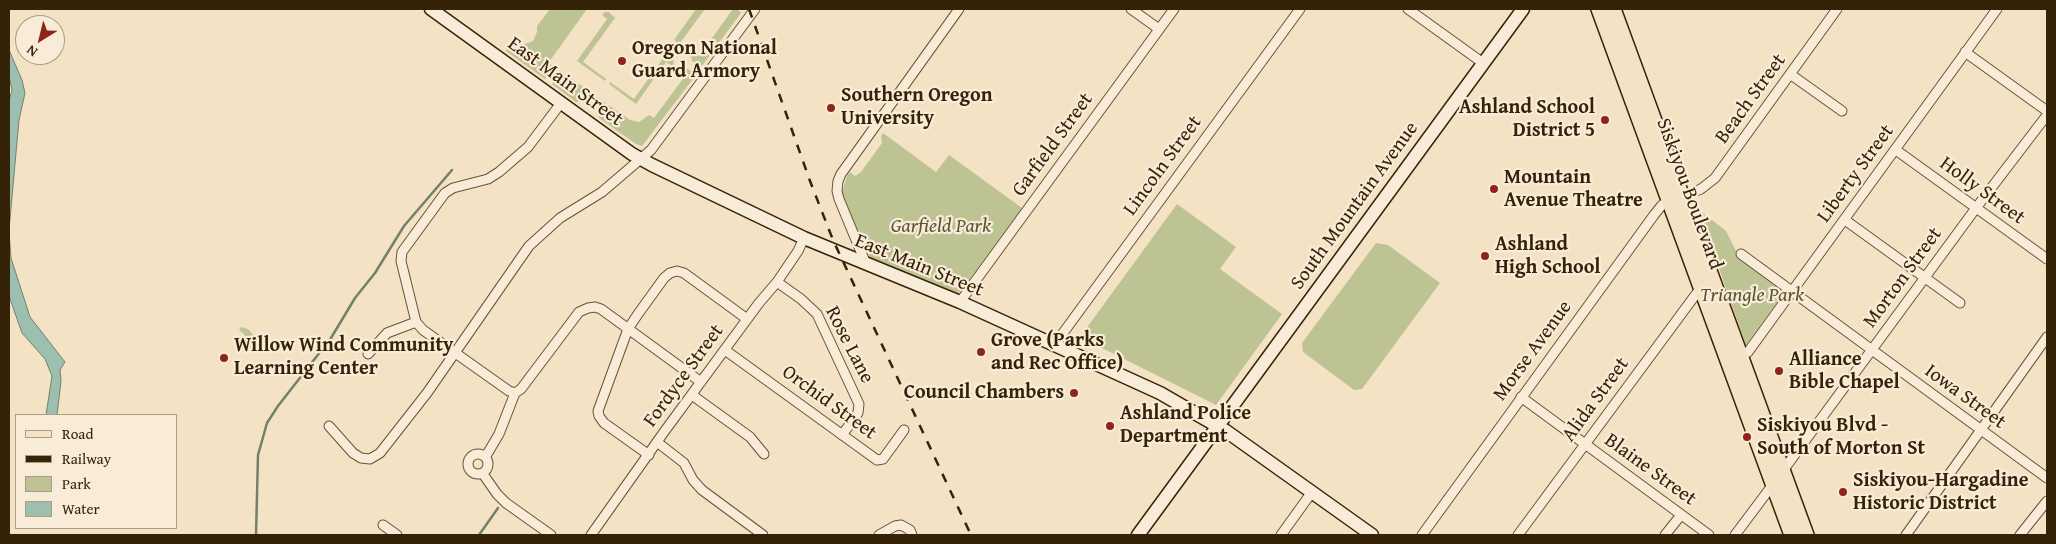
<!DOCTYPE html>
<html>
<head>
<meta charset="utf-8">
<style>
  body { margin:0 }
  #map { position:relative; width:2056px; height:544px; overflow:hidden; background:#f4e2c5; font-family:"Gentium Book Plus",serif }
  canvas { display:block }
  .frame { position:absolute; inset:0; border:10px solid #352307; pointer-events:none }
  .legend { position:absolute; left:15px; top:414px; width:162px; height:115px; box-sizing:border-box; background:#f8ecd9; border:1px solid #aa9c85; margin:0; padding:6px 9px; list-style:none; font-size:15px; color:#352307 }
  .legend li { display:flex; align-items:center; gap:10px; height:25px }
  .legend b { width:25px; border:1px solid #aa9c85 }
  .north { position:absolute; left:15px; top:15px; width:50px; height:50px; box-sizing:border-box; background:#f8ecd9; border:1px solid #aa9c85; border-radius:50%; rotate:216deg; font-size:14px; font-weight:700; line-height:20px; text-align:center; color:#352307 }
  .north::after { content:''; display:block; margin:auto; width:18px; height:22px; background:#8f2418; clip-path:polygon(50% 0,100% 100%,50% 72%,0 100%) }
</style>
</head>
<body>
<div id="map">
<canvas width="2056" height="544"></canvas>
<div class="frame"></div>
<ul class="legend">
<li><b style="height:6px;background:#f4e2c5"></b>Road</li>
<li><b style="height:6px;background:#352307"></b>Railway</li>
<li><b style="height:14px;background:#bdc393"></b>Park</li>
<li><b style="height:14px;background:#9dbfaf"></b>Water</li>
</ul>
<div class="north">N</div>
</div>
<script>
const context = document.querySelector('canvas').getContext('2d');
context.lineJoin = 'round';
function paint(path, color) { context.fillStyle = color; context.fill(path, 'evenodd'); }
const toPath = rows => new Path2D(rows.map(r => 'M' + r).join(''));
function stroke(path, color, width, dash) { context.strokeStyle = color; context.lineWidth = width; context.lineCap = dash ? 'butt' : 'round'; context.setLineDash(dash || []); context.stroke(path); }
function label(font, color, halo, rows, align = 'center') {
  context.font = font + ' "Gentium Book Plus",serif'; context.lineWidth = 4.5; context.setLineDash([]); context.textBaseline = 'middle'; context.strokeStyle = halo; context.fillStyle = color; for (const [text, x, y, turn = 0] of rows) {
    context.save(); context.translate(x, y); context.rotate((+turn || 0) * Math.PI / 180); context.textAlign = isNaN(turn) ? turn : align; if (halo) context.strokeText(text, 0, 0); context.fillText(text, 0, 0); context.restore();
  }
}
const green = toPath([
  [550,9,587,9,549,62,553,67,545,79,506,51,508,46,514,43,523,45,533,41,537,32,537,26],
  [696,9,705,9,680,43,685,49,678,51,673,46,676,41,674,40],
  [733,9,737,9,741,13,701,67,692,61,691,55,694,53,699,56],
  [605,12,609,12,615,18,583,62,606,79,605,81,577,61,607,19,602,15],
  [666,54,673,58,674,64,672,66,666,62,636,104,609,84,610,82,634,99],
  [685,67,696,75,642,146,636,144,599,118,596,101,597,97,630,120,639,122,649,115,654,118,685,76,680,71],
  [560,73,565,74,596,96,592,99,576,102,552,84],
  [883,133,936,172,949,155,1022,208,960,292,957,293,874,260,870,257,843,201,842,192,847,176,850,172,855,176,861,172,882,143,881,136],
  [1177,204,1236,247,1220,269,1282,314,1216,405,1080,337],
  [1698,209,1726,231,1739,257,1785,291,1746,345],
  [1376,243,1388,245,1440,283,1362,389,1354,390,1303,352,1302,343],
  [241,327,248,329,257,339,255,345,246,354,238,346,238,343,245,335,239,330]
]);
const water = toPath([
  [9,50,22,80,25,93,19,120,9,230,9,101,12,90,9,76,9,50],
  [9,232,11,258,30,317,65,362,60,370,61,381,57,415,46,415,52,376,45,359,22,333,9,296,9,232]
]);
const stream = toPath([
  [256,535,258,455,267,423,278,406,331,338,355,298,375,273,404,226,452,170],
  [479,535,498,508]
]);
const street = toPath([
  [1131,9,1159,29],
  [1408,9,1483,63],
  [1965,52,2047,111],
  [1790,74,1842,111],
  [561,103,528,147,499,172,488,179,453,188,445,193,402,252,401,261,416,322,423,330,509,391,515,393,521,389,579,312,588,308,595,307,601,309,701,382],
  [1896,150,2047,259],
  [1845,220,1960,303],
  [1741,254,2047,478],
  [866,264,839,199,837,191,838,181,841,174,959,9],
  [777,282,801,299,817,314,859,404,858,413,842,435],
  [960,302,1174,9],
  [1055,344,1300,9],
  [725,350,877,460,883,459,904,430],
  [368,354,387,333,416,322],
  [1741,356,1748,352,1997,9],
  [692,395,750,437,764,454],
  [1521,397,1709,535],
  [329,426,353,453,361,458,370,459,380,453,427,393,529,246,560,218,602,192,651,150,755,9],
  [657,442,684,463,693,480,702,490,763,535],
  '468 464a10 10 0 1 1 20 0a10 10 0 1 1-20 0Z',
  [649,455,604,423,599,416,598,411,628,329,638,314,664,278,670,273,677,271,684,273,747,319],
  [486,456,499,434,515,393],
  [1782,472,1976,208,2047,115],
  [483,474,497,494,506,503,551,535],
  [383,525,397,535],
  [591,535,664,432,759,303,777,282,798,251,804,238],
  [879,535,895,526,901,525,910,530,912,535],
  [1281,535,1312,492],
  [1422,535,1654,215,1662,205,1701,189,1715,178,1837,9],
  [1518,535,1702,286],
  [1665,535,1681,515],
  [1735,535,1774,483],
  [1906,535,2047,337],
  [2020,535,2047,501]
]);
const secondary = toPath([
  [431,9,632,154,652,165,804,238,960,302,1160,393,1226,431,1372,535],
  [1138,535,1523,9]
]);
const primary = toPath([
  [1599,9,1792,535],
  [1613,9,1806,535]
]);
const rail = toPath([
  [749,9,810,181,833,240,971,535]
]);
const markers = [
  [622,61,5,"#8f2418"],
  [831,108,5,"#8f2418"],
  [1605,120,5,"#8f2418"],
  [1494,189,5,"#8f2418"],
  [1485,256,5,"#8f2418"],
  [981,352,5,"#8f2418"],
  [224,358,5,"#8f2418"],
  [1779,371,5,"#8f2418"],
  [1074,393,5,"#8f2418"],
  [1110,426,5,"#8f2418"],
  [1747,437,5,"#8f2418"],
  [1843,492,5,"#8f2418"]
];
const poiNames = [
  ["Oregon National",632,49],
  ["Guard Armory",632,72],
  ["Southern Oregon",841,96],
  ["University",841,119],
  ["Ashland School",1595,108,"right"],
  ["District 5",1595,131,"right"],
  ["Mountain",1504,178],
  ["Avenue Theatre",1504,201],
  ["Ashland",1495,245],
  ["High School",1495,268],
  ["Grove (Parks",991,341],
  ["and Rec Office)",991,364],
  ["Willow Wind Community",234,346],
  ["Learning Center",234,369],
  ["Alliance",1789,360],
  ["Bible Chapel",1789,383],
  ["Council Chambers",1064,393,"right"],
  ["Ashland Police",1120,414],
  ["Department",1120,437],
  ["Siskiyou Blvd -",1757,426],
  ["South of Morton St",1757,449],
  ["Siskiyou-Hargadine",1853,481],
  ["Historic District",1853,504]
];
const streetNames = [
  ["East Main Street",565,82,36],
  ["Beach Street",1751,99,-54],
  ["Garfield Street",1053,145,-54],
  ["Lincoln Street",1163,166,-54],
  ["Liberty Street",1856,174,-54],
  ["Holly Street",1982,191,36],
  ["Siskiyou Boulevard",1689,194,70],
  ["South Mountain Avenue",1355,206,-54],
  ["East Main Street",919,266,22],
  ["Morton Street",1903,278,-54],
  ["Rose Lane",849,345,63],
  ["Morse Avenue",1533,351,-54],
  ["Fordyce Street",684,376,-54],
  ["Iowa Street",1965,397,36],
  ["Alida Street",1596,400,-54],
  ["Orchid Street",829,403,36],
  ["Blaine Street",1650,470,36]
];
const parkNames = [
  ["Garfield Park",941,227],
  ["Triangle Park",1752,296]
];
paint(green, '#bdc393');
paint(water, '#9dbfaf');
stroke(water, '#73816c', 1);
stroke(stream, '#73816c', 2.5);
stroke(street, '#655336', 11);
stroke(secondary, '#352307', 15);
stroke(primary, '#352307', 18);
stroke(street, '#f8ecd9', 9);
stroke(secondary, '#f8ecd9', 12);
stroke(primary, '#f4e2c5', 15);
stroke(rail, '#352307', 2.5, [9, 9]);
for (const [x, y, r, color] of markers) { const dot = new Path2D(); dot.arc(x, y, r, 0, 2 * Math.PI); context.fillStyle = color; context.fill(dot); stroke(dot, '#f8ecd9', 2); }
label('bold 20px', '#352307', '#f8ecd9', poiNames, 'left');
label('20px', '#352307', '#f8ecd9', streetNames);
label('italic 20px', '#5e5331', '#f8ecd9', parkNames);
</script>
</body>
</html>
